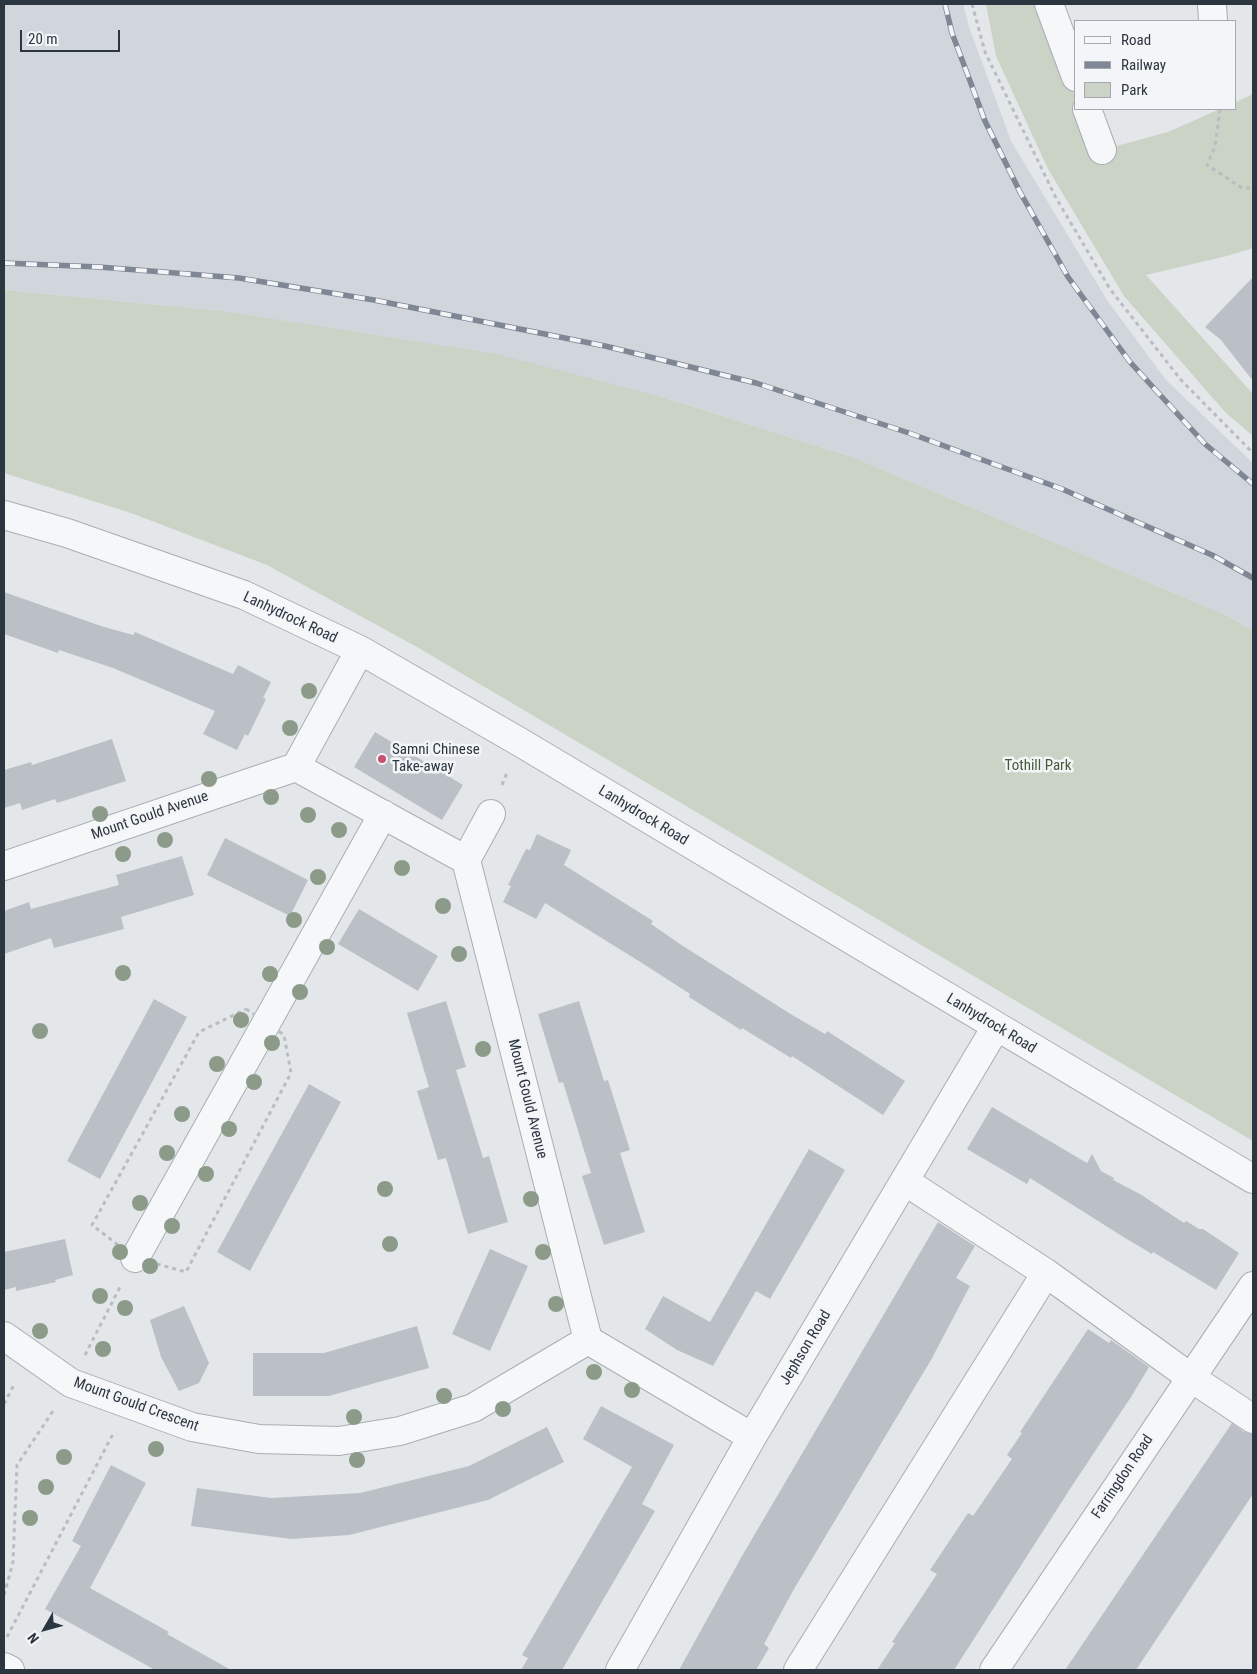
<!DOCTYPE html>
<html>
<head>
<meta charset="utf-8">
<style>
  body { margin:0 }
  #map { position:relative; width:1257px; height:1674px; overflow:hidden; background:#e3e7ea; font-family:"Roboto Condensed",sans-serif }
  canvas { display:block }
  .frame { position:absolute; inset:0; border:5px solid #2c3641; pointer-events:none }
  .legend { position:absolute; left:1074px; top:20px; width:162px; height:90px; box-sizing:border-box; background:#f3f5f8; border:1px solid #a3a9af; margin:0; padding:6px 9px; list-style:none; font-size:15px; color:#2c3641 }
  .legend li { display:flex; align-items:center; gap:10px; height:25px }
  .legend b { width:25px; border:1px solid #a3a9af }
  .north { position:absolute; left:20px; top:1604px; width:50px; height:50px; -webkit-text-stroke:4px #f3f5f8; paint-order:stroke; rotate:232deg; font-size:14px; font-weight:700; line-height:20px; text-align:center; color:#2c3641 }
  .north::after { content:''; display:block; margin:auto; width:18px; height:22px; background:#2c3641; clip-path:polygon(50% 0,100% 100%,50% 72%,0 100%) }
  .scale { position:absolute; left:20px; top:30px; width:100px; height:22px; box-sizing:border-box; border:2px solid #2c3641; border-top:0; padding-left:6px; font-size:15px; line-height:18px; white-space:nowrap; color:#2c3641; -webkit-text-stroke:4px #f3f5f8; paint-order:stroke }
</style>
</head>
<body>
<div id="map">
<canvas width="1257" height="1674"></canvas>
<div class="frame"></div>
<ul class="legend">
<li><b style="height:6px;background:#f6f7f9"></b>Road</li>
<li><b style="height:6px;background:#7e8793"></b>Railway</li>
<li><b style="height:14px;background:#cad3c5"></b>Park</li>
</ul>
<div class="north">N</div>
<div class="scale">20 m</div>
</div>
<script>
const context = document.querySelector('canvas').getContext('2d');
context.lineJoin = 'round';
function paint(path, color) { context.fillStyle = color; context.fill(path, 'evenodd'); }
const toPath = rows => new Path2D(rows.map(r => 'M' + r).join(''));
function stroke(path, color, width, dash) { context.strokeStyle = color; context.lineWidth = width; context.lineCap = dash ? 'butt' : 'round'; context.setLineDash(dash || []); context.stroke(path); }
function label(font, color, halo, rows, align = 'center') {
  context.font = font + ' "Roboto Condensed",sans-serif'; context.lineWidth = 5; context.setLineDash([]); context.textBaseline = 'middle'; context.strokeStyle = halo; context.fillStyle = color; for (const [text, x, y, turn = 0] of rows) {
    context.save(); context.translate(x, y); context.rotate((+turn || 0) * Math.PI / 180); context.textAlign = isNaN(turn) ? turn : align; if (halo) context.strokeText(text, 0, 0); context.fillText(text, 0, 0); context.restore();
  }
}
const built = toPath([
  [4,4,963,4,969,27,1011,141,1107,300,1166,380,1253,463,1253,631,1228,616,852,457,662,397,222,311,4,290]
]);
const green = toPath([
  [986,4,1040,4,1076,95,1076,109,1102,150,1168,132,1220,109,1236,109,1236,102,1253,94,1253,248,1227,256,1146,275,1253,394,1253,436,1225,412,1124,296,1048,169,996,56],
  [4,290,222,311,496,354,662,397,852,457,1228,616,1253,631,1253,1141,417,647,267,565,131,513,4,473]
]);
const building = toPath([
  [1253,277,1253,381,1221,340,1205,327],
  [4,592,101,626,133,635,135,632,233,674,238,665,271,682,263,698,266,699,248,736,245,734,237,750,203,734,215,711,113,668,59,650,58,653,4,634],
  [375,732,463,785,442,820,354,767],
  [112,739,126,781,57,803,55,799,22,810,20,803,4,808,4,770,31,762,32,765],
  [537,834,571,850,564,865,653,921,651,924,683,946,789,1013,825,1034,827,1031,905,1081,883,1115,792,1056,791,1058,742,1028,741,1030,689,997,690,994,642,963,545,903,536,919,503,902,511,886,508,885,526,849,530,850],
  [225,838,308,880,290,916,207,875],
  [182,856,194,895,121,917,124,929,54,948,51,938,4,954,4,911,29,902,31,909,119,885,116,875],
  [359,909,438,956,418,991,338,944],
  [154,999,187,1017,100,1179,67,1161],
  [446,1001,466,1067,456,1070,483,1158,489,1156,508,1222,468,1234,446,1158,438,1160,417,1091,429,1087,407,1013],
  [579,1001,604,1081,608,1080,630,1150,620,1153,645,1232,604,1245,582,1176,591,1173,563,1082,559,1083,538,1014],
  [309,1084,341,1102,250,1271,217,1252],
  [992,1107,1087,1163,1092,1154,1101,1171,1114,1178,1113,1180,1140,1194,1184,1223,1186,1221,1199,1229,1203,1229,1239,1253,1216,1290,1153,1252,1152,1254,1125,1238,1030,1178,1027,1184,967,1149],
  [809,1149,845,1170,770,1299,756,1291,713,1366,677,1350,645,1329,663,1296,710,1322],
  [938,1222,975,1246,956,1278,970,1286,931,1360,794,1589,764,1644,769,1648,756,1670,679,1670,742,1556],
  [65,1239,73,1275,55,1280,56,1282,16,1291,16,1287,4,1290,4,1252],
  [490,1249,528,1266,490,1351,452,1334],
  [184,1306,209,1363,199,1383,179,1391,161,1357,150,1320],
  [417,1326,429,1368,329,1396,253,1396,253,1353,324,1353],
  [1088,1329,1109,1343,1111,1340,1149,1367,1131,1397,1070,1489,954,1670,877,1670,895,1643,892,1642,937,1574,930,1570,968,1513,973,1516,1012,1459,1007,1455,1022,1433,1020,1432],
  [601,1406,674,1445,642,1504,655,1511,562,1670,521,1670,528,1658,522,1655,632,1467,583,1439],
  [1232,1423,1244,1432,1253,1434,1253,1494,1136,1670,1065,1670],
  [547,1427,564,1462,488,1500,349,1535,291,1539,191,1526,197,1488,271,1498,360,1493,469,1466],
  [111,1465,146,1483,90,1588,169,1632,167,1634,231,1670,155,1670,45,1609,81,1546,72,1541]
]);
const path = toPath([
  [972,4,985,52,1056,198,1110,289,1181,380,1253,453],
  [1220,109,1215,147,1207,165,1242,188,1253,188],
  [502,785,508,770],
  [246,1009,284,1035,291,1073,186,1272,135,1258,92,1225,199,1032,246,1009],
  [85,1355,121,1285],
  [4,1404,15,1383],
  [4,1595,13,1562,17,1465,55,1408],
  [7,1637,114,1432]
]);
const minor = toPath([
  [1049,4,1076,77],
  [1212,4,1213,21],
  [1087,109,1102,150],
  [4,515,67,533,244,595,360,650,518,741,1253,1179],
  [296,767,466,860,588,1340,752,1437],
  [466,860,491,814],
  [4,866,296,767,360,650],
  [906,1182,1046,1273,1190,1377,1253,1419],
  [135,1258,383,814],
  [4,1336,71,1383,192,1427,259,1439,339,1441,400,1431,473,1408,588,1340],
  [4,1667,10,1670],
  [620,1670,752,1437,996,1027],
  [798,1670,1046,1273],
  [994,1670,1253,1286]
]);
const rail = toPath([
  [945,4,952,33,985,121,1020,192,1068,277,1130,362,1205,444,1253,484],
  [4,263,99,267,239,278,374,300,605,346,756,383,909,433,1062,489,1212,555,1253,578]
]);
const trees = [
  [309,691],
  [290,728],
  [209,779],
  [271,797],
  [100,814],
  [308,815],
  [339,830],
  [165,840],
  [123,854],
  [402,868],
  [318,877],
  [443,906],
  [294,920],
  [327,947],
  [459,954],
  [123,973],
  [270,974],
  [300,992],
  [241,1020],
  [40,1031],
  [272,1043],
  [483,1049],
  [217,1064],
  [254,1082],
  [182,1114],
  [229,1129],
  [167,1153],
  [206,1174],
  [385,1189],
  [531,1199],
  [140,1203],
  [172,1226],
  [390,1244],
  [120,1252],
  [543,1252],
  [150,1266],
  [100,1296],
  [556,1304],
  [125,1308],
  [40,1331],
  [103,1349],
  [594,1372],
  [632,1390],
  [444,1396],
  [503,1409],
  [354,1417],
  [156,1449],
  [64,1457],
  [357,1460],
  [46,1487],
  [30,1518]
];
const markers = [
  [382,759,5,"#c5526e"]
];
const streetNames = [
  ["Lanhydrock Road",290,618,25],
  ["Mount Gould Avenue",150,816,-19],
  ["Lanhydrock Road",643,816,31],
  ["Lanhydrock Road",991,1024,31],
  ["Mount Gould Avenue",527,1099,76],
  ["Jephson Road",806,1348,-59],
  ["Mount Gould Crescent",136,1405,20],
  ["Farringdon Road",1123,1477,-56]
];
const poiNames = [
  ["Samni Chinese",392,750],
  ["Take-away",392,767]
];
const parkNames = [
  ["Tothill Park",1038,766]
];
paint(built, '#d1d6dc');
paint(green, '#cad3c5');
paint(building, '#bbc0c7');
stroke(minor, '#a8aeb4', 30);
stroke(path, '#b9bdc2', 3, [4, 4]);
stroke(minor, '#f6f7f9', 28);
stroke(rail, '#7e8793', 5.5);
stroke(rail, '#f3f5f8', 4, [11]);
context.fillStyle = '#8c9b89';
for (const [x, y] of trees) { context.beginPath(); context.arc(x, y, 8, 0, 2 * Math.PI); context.fill(); }
for (const [x, y, r, color] of markers) { const dot = new Path2D(); dot.arc(x, y, r, 0, 2 * Math.PI); context.fillStyle = color; context.fill(dot); stroke(dot, '#f3f5f8', 2); }
label('15px', '#2c3641', '#f3f5f8', streetNames);
label('15px', '#2c3641', '#f3f5f8', poiNames, 'left');
label('15px', '#445c3a', '#f3f5f8', parkNames);
</script>
</body>
</html>
